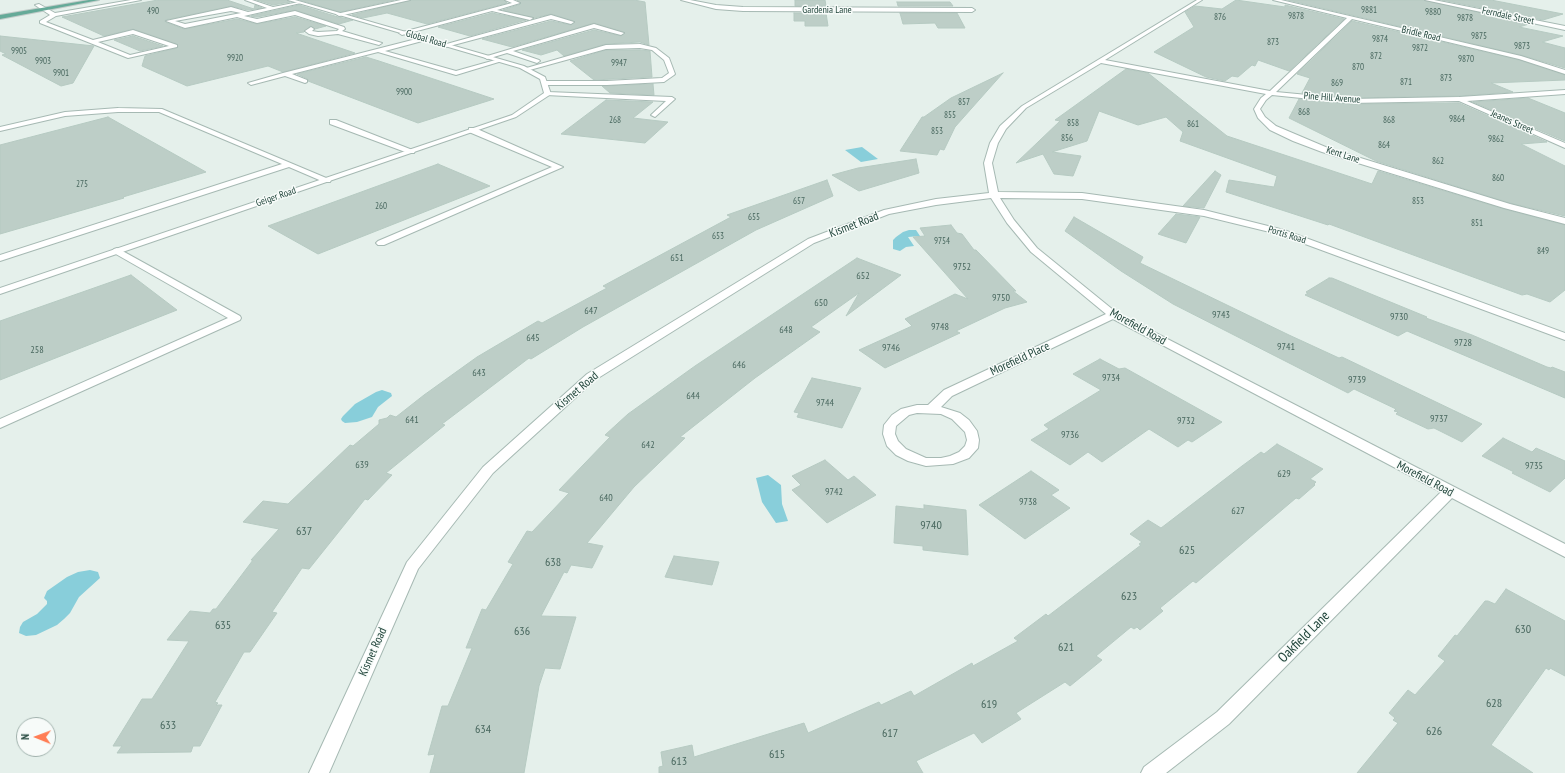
<!DOCTYPE html>
<html>
<head>
<meta charset="utf-8">
<style>
  body { margin:0 }
  #map { position:relative; width:1565px; height:773px; overflow:hidden; background:#e5f0eb; font-family:"PT Sans Narrow",sans-serif }
  canvas { display:block }
  .north { position:absolute; left:16px; top:717px; width:40px; height:40px; box-sizing:border-box; background:#f7fbf9; border:1px solid #a1b2ad; border-radius:50%; rotate:271deg; font-size:11px; font-weight:700; line-height:16px; text-align:center; color:#21453b }
  .north::after { content:''; display:block; margin:auto; width:14px; height:18px; background:#ff7d54; clip-path:polygon(50% 0,100% 100%,50% 72%,0 100%) }
</style>
</head>
<body>
<div id="map">
<canvas width="1565" height="773"></canvas>
<div class="north">N</div>
</div>
<script>
const context = document.querySelector('canvas').getContext('2d');
context.lineJoin = 'round';
function paint(path, color) { context.fillStyle = color; context.fill(path, 'evenodd'); }
const toPath = rows => new Path2D(rows.map(r => 'M' + r).join(''));
function stroke(path, color, width, dash) { context.strokeStyle = color; context.lineWidth = width; context.lineCap = dash ? 'butt' : 'round'; context.setLineDash(dash || []); context.stroke(path); }
function label(font, color, halo, rows, align = 'center') {
  context.font = font + ' "PT Sans Narrow",sans-serif'; context.lineWidth = 3; context.setLineDash([]); context.textBaseline = 'middle'; context.strokeStyle = halo; context.fillStyle = color; for (const [text, x, y, turn = 0] of rows) {
    context.save(); context.translate(x, y); context.rotate((+turn || 0) * Math.PI / 180); context.textAlign = isNaN(turn) ? turn : align; if (halo) context.strokeText(text, 0, 0); context.fillText(text, 0, 0); context.restore();
  }
}
const water = toPath([
  [862,147,878,159,861,162,845,150],
  [909,230,916,230,920,236,908,237,914,246,906,247,900,251,893,249,893,240,896,237,903,232],
  [382,390,391,393,392,396,378,407,372,417,357,422,345,423,342,421,341,419,343,416,355,404,376,392],
  [768,475,781,485,782,504,788,521,776,523,762,502,756,478],
  [90,570,98,572,100,578,79,597,70,613,64,619,57,625,36,635,26,636,19,633,20,627,23,622,37,614,47,604,47,601,44,598,47,591,67,577,78,572]
]);
const building = toPath([
  [158,0,227,0,254,9,255,5,262,8,248,10,231,6,165,20,165,22,184,29,237,19,257,24,295,17,326,26,315,29,310,26,304,32,296,33,355,53,283,72,268,66,187,86,142,66,145,56,177,48,177,44,133,29,104,36,62,17,158,0],
  [257,0,287,0,290,2,273,5,257,0],
  [300,0,394,0,340,12,300,0],
  [411,0,504,0,507,3,427,24,387,13,363,18,352,15,411,0],
  [517,0,634,0,645,2,649,45,640,42,606,44,564,56,557,50,541,55,522,50,594,30,621,36,625,33,624,32,594,23,512,47,482,39,551,21,571,25,575,22,574,21,551,14,534,18,503,10,521,4,517,0],
  [795,0,825,0,826,6,795,6,795,0],
  [1236,0,1285,7,1285,5,1344,19,1289,71,1258,60,1255,66,1252,65,1238,77,1232,76,1225,81,1206,77,1154,52,1194,27,1185,12,1195,6,1222,9,1236,0],
  [1288,0,1424,0,1529,24,1519,27,1563,36,1542,42,1565,48,1565,68,1521,55,1288,0],
  [1442,0,1491,0,1563,14,1543,20,1442,0],
  [897,2,950,2,953,6,898,6,897,2],
  [299,5,338,17,353,20,339,24,295,10,257,17,251,16,299,5],
  [492,13,526,20,470,36,438,27,492,13],
  [794,13,826,13,828,26,805,26,805,21,794,21,794,13],
  [900,13,957,13,965,28,938,28,935,23,903,24,900,13],
  [1352,21,1519,60,1565,75,1565,80,1491,83,1513,92,1459,96,1350,98,1302,93,1310,78,1297,74,1352,21],
  [0,36,94,46,73,83,61,86,2,55,6,54,0,51,0,36],
  [133,36,163,46,140,51,114,40,133,36],
  [606,50,640,50,650,51,652,77,594,80,570,61,606,50],
  [366,57,379,61,494,99,418,123,308,81,308,79,297,74,366,57],
  [1126,69,1148,73,1227,136,1372,184,1378,171,1504,209,1565,225,1565,290,1550,302,1527,294,1522,295,1329,224,1328,225,1226,192,1229,180,1274,187,1277,176,1180,141,1183,132,1166,117,1138,125,1099,111,1087,141,1052,152,1081,156,1073,176,1054,174,1043,154,1016,163,1060,121,1055,120,1126,69],
  [1003,73,955,127,944,150,940,149,937,155,900,151,922,117,924,117,951,98,1003,73],
  [653,84,654,95,610,93,602,86,653,84],
  [1528,98,1565,113,1565,141,1473,102,1528,98],
  [1299,99,1350,104,1459,103,1547,142,1521,144,1565,166,1565,216,1510,203,1376,161,1289,118,1299,99],
  [606,100,653,102,633,118,668,122,645,143,561,134,606,100],
  [108,117,206,172,123,197,124,198,0,234,0,145,108,117],
  [916,159,919,173,859,191,832,175,858,168,916,159],
  [438,164,490,186,318,254,268,226,438,164],
  [1215,171,1221,175,1204,208,1183,206,1215,171],
  [827,180,833,196,756,230,583,327,531,359,529,358,442,424,445,425,386,473,392,475,368,500,365,499,309,569,302,568,272,612,277,613,250,652,244,652,215,702,218,703,216,705,222,705,200,746,193,746,191,752,117,753,122,746,113,746,142,699,152,699,189,641,167,640,190,611,210,613,213,609,216,609,253,560,251,560,279,529,243,522,263,501,288,504,350,445,353,446,379,424,379,420,387,418,390,415,396,417,424,395,477,357,538,321,542,323,607,288,603,286,731,217,727,215,827,180],
  [1176,214,1200,217,1186,243,1158,234,1176,214],
  [1074,217,1143,257,1140,263,1289,335,1339,358,1342,357,1482,424,1462,442,1434,428,1428,429,1396,414,1398,412,1394,411,1396,409,1354,389,1348,393,1232,334,1173,304,1121,271,1065,231,1074,217],
  [951,225,957,233,962,234,974,250,976,250,1016,291,1013,291,1027,302,1005,308,956,331,960,333,885,368,859,350,912,326,905,319,955,294,968,299,913,237,925,236,920,228,951,225],
  [857,258,901,275,846,316,859,293,811,327,820,332,755,378,680,437,685,438,634,487,587,543,603,546,592,568,571,565,567,573,564,572,541,616,576,617,560,669,545,668,539,686,524,773,430,773,435,754,428,755,442,706,448,706,472,648,466,648,482,609,486,610,513,564,508,562,527,531,532,532,569,493,559,490,610,437,605,435,628,414,695,366,857,258],
  [131,275,177,310,0,380,0,321,131,275],
  [1329,278,1332,278,1427,317,1426,318,1472,335,1547,367,1551,368,1552,367,1565,372,1565,398,1407,331,1398,336,1305,295,1308,293,1306,292,1329,278],
  [1100,359,1119,369,1125,368,1222,422,1192,442,1188,440,1178,447,1149,429,1102,462,1088,452,1070,465,1031,440,1049,429,1044,425,1101,390,1073,374,1100,359],
  [812,378,861,388,842,428,797,417,799,413,794,412,812,378],
  [1503,438,1532,452,1536,448,1565,461,1565,478,1550,492,1512,473,1514,472,1482,456,1503,438],
  [1277,444,1323,469,1310,479,1316,482,1314,484,1315,485,1299,499,1296,498,1196,583,1193,581,1160,608,1163,611,1140,630,1137,627,1134,629,1131,627,1096,656,1102,660,1070,686,1065,682,1016,713,1021,719,982,743,974,733,916,761,923,773,659,773,659,767,663,766,661,752,692,745,694,757,804,723,808,733,879,702,881,705,911,691,914,696,972,663,973,666,1018,641,1014,638,1046,614,1048,616,1141,545,1139,544,1142,542,1130,534,1148,520,1161,528,1165,525,1242,466,1261,452,1264,454,1277,444],
  [825,460,848,480,854,476,876,495,827,523,792,490,801,485,792,476,825,460],
  [1031,471,1059,490,1051,495,1070,508,1025,539,979,505,1031,471],
  [924,505,966,510,968,555,923,550,923,546,894,543,896,506,924,509,924,505],
  [674,556,719,562,712,585,665,577,674,556],
  [1506,589,1565,621,1565,676,1550,668,1549,670,1546,668,1491,745,1533,773,1357,773,1398,723,1393,720,1395,718,1389,713,1408,690,1415,695,1445,661,1438,656,1455,635,1457,636,1485,601,1488,601,1495,604,1506,589]
]);
const service = toPath([
  [131,0,141,0,56,16,46,22,93,40,133,30,177,45,177,47,128,58,40,23,40,21,50,15,35,5,39,4,55,13,131,0],
  [133,34,169,46,130,55,98,42,133,34],
  [245,0,252,0,273,7,299,2,301,3,244,16,257,19,295,11,344,27,345,29,342,31,382,43,379,45,338,34,318,36,309,34,305,31,311,27,314,29,312,31,318,32,337,31,339,29,295,15,257,23,237,17,185,28,166,21,231,7,248,12,267,8,245,0],
  [231,11,241,13,185,24,175,21,231,11],
  [401,0,410,0,339,16,336,14,401,0],
  [505,0,513,0,520,3,497,10,533,18,530,20,492,11,402,35,399,33,512,3,505,0],
  [551,15,574,22,571,24,551,19,446,47,443,45,551,15],
  [594,24,624,33,621,35,594,28,513,51,539,60,540,61,537,63,507,53,487,59,484,57,594,24],
  [424,37,426,38,426,40,385,51,456,71,499,59,502,61,456,75,378,52,292,74,307,80,307,82,305,83,285,76,251,85,248,83,283,73,424,37],
  [640,44,656,48,669,58,675,74,674,75,664,82,607,85,545,85,542,83,545,81,607,81,662,78,669,73,664,60,652,50,640,48,606,49,526,71,523,69,606,45,640,44],
  [548,92,672,97,675,99,655,117,651,115,666,101,546,95,546,93,548,92],
  [118,108,162,109,331,180,330,182,324,182,289,167,0,261,0,255,282,164,159,112,118,112,65,116,0,131,0,127,65,112,118,108],
  [330,120,336,120,415,151,414,153,408,153,330,124,330,120],
  [469,128,475,128,563,167,384,245,378,245,376,243,378,241,552,167,469,132,469,128],
  [117,248,240,316,241,318,240,320,0,428,0,419,228,318,114,253,112,251,114,249,117,248]
]);
const minor = toPath([
  [288,0,295,0,524,66,545,77,551,94,516,117,0,294,0,288,512,115,544,93,540,79,520,68,288,0],
  [681,0,690,0,716,5,743,7,972,8,975,10,972,12,743,11,716,9,681,0],
  [1197,0,1202,0,1105,60,1270,91,1347,18,1273,0,1281,0,1521,56,1565,70,1565,74,1519,59,1352,19,1276,92,1350,99,1459,97,1565,90,1565,94,1467,101,1565,143,1565,148,1459,101,1350,103,1272,95,1266,100,1260,109,1265,117,1276,126,1328,148,1510,204,1565,218,1565,224,1504,208,1322,152,1293,141,1270,130,1258,118,1254,109,1261,98,1266,94,1101,63,1026,108,1006,129,998,143,992,163,998,192,1082,193,1204,210,1284,230,1565,333,1565,340,1278,234,1204,216,1082,199,1000,198,1014,220,1037,248,1117,313,1565,544,1565,557,1452,498,1229,724,1166,773,1141,773,1144,767,1217,712,1441,492,1113,319,952,396,941,407,960,413,969,420,977,431,979,440,978,448,969,458,953,464,926,466,908,461,896,455,887,446,883,434,884,425,892,415,901,409,917,405,928,405,944,390,1106,314,1031,252,1007,223,991,198,936,205,889,214,814,243,595,380,493,473,418,569,329,773,309,773,407,562,483,467,587,374,808,239,884,210,936,199,989,193,984,163,990,143,1000,126,1022,106,1197,0],
  [917,413,941,414,952,419,965,432,967,440,965,446,959,452,950,456,941,458,926,458,906,449,898,441,895,434,896,426,909,415,917,413],
  [1425,0,1434,0,1565,26,1565,30,1425,0]
]);
const primary = toPath([
  [89,0,99,0,0,19,0,15,89,0]
]);
const farNumbernames = [
  ["9881",1369,10],
  ["490",153,11],
  ["9880",1433,12],
  ["9878",1296,16],
  ["876",1220,17],
  ["9878",1465,18],
  ["9875",1479,36],
  ["9874",1380,39],
  ["873",1273,42],
  ["9873",1522,46],
  ["9872",1420,48],
  ["9905",19,51],
  ["872",1376,56],
  ["9920",235,58],
  ["9870",1466,59],
  ["9903",43,61],
  ["9947",619,63],
  ["870",1358,67],
  ["9901",61,73],
  ["873",1446,78],
  ["871",1406,82],
  ["869",1337,83],
  ["9900",404,92],
  ["857",964,102],
  ["868",1304,112],
  ["855",950,115],
  ["9864",1457,119],
  ["268",615,120],
  ["868",1389,120],
  ["858",1073,123],
  ["861",1193,124],
  ["853",937,131],
  ["856",1067,138],
  ["9862",1496,139],
  ["864",1384,145],
  ["862",1438,161],
  ["860",1498,178],
  ["275",82,184],
  ["657",799,201],
  ["853",1418,201],
  ["260",381,206],
  ["655",754,217],
  ["851",1477,223],
  ["653",718,236],
  ["9754",942,241],
  ["849",1543,251]
];
const farStreetnames = [
  ["Gardenia Lane",827,10],
  ["Ferndale Street",1508,16,12],
  ["Bridle Road",1421,34,13],
  ["Global Road",426,39,16],
  ["Pine Hill Avenue",1332,98,4],
  ["Jeanes Street",1512,122,24],
  ["Kent Lane",1343,155,18],
  ["Geiger Road",276,197,-19],
  ["Portis Road",1287,235,17]
];
const numberNames = [
  ["651",677,258],
  ["9752",962,267],
  ["652",863,276],
  ["9750",1001,298],
  ["650",821,303],
  ["647",591,311],
  ["9743",1221,315],
  ["9730",1399,317],
  ["9748",940,327],
  ["648",786,330],
  ["645",533,338],
  ["9728",1463,343],
  ["9741",1286,347],
  ["9746",891,348],
  ["258",37,350],
  ["646",739,365],
  ["643",479,373],
  ["9734",1111,378],
  ["9739",1357,380],
  ["644",693,396],
  ["9744",825,403],
  ["9737",1439,419],
  ["641",412,420],
  ["9732",1186,421],
  ["9736",1070,435],
  ["642",648,445],
  ["639",362,465],
  ["9735",1534,466],
  ["629",1284,474],
  ["9742",834,492],
  ["640",606,498],
  ["9738",1028,502],
  ["627",1238,511]
];
const streetNames = [
  ["Kismet Road",854,225,-21],
  ["Morefield Road",1138,327,29],
  ["Morefield Place",1020,359,-25],
  ["Kismet Road",577,391,-40],
  ["Morefield Road",1425,479,28],
  ["Kismet Road",373,652,-66]
];
const nearNumbernames = [
  ["9740",931,526],
  ["637",304,532],
  ["625",1187,551],
  ["638",553,563],
  ["623",1129,597],
  ["635",223,626],
  ["630",1523,630],
  ["636",522,632],
  ["621",1066,648],
  ["628",1494,704],
  ["619",989,705],
  ["633",168,726],
  ["634",483,730],
  ["626",1434,732],
  ["617",890,734],
  ["615",777,755],
  ["613",679,762]
];
const nearStreetnames = [
  ["Oakfield Lane",1304,637,-45]
];
paint(water, '#88ceda');
paint(building, '#bdcec7');
stroke(building, '#b6cac2', 1);
stroke(service, '#a6b9b3', 2);
stroke(minor, '#a6b9b3', 2);
stroke(primary, '#c1cbc8', 2);
paint(service, '#fff');
paint(minor, '#fff');
paint(primary, '#65aa98');
label('9px', '#48675e', null, farNumbernames);
label('10px', '#21453b', '#f7fbf9', farStreetnames);
label('10px', '#48675e', null, numberNames);
label('12px', '#21453b', '#f7fbf9', streetNames);
label('12px', '#48675e', null, nearNumbernames);
label('14px', '#21453b', '#f7fbf9', nearStreetnames);
</script>
</body>
</html>
